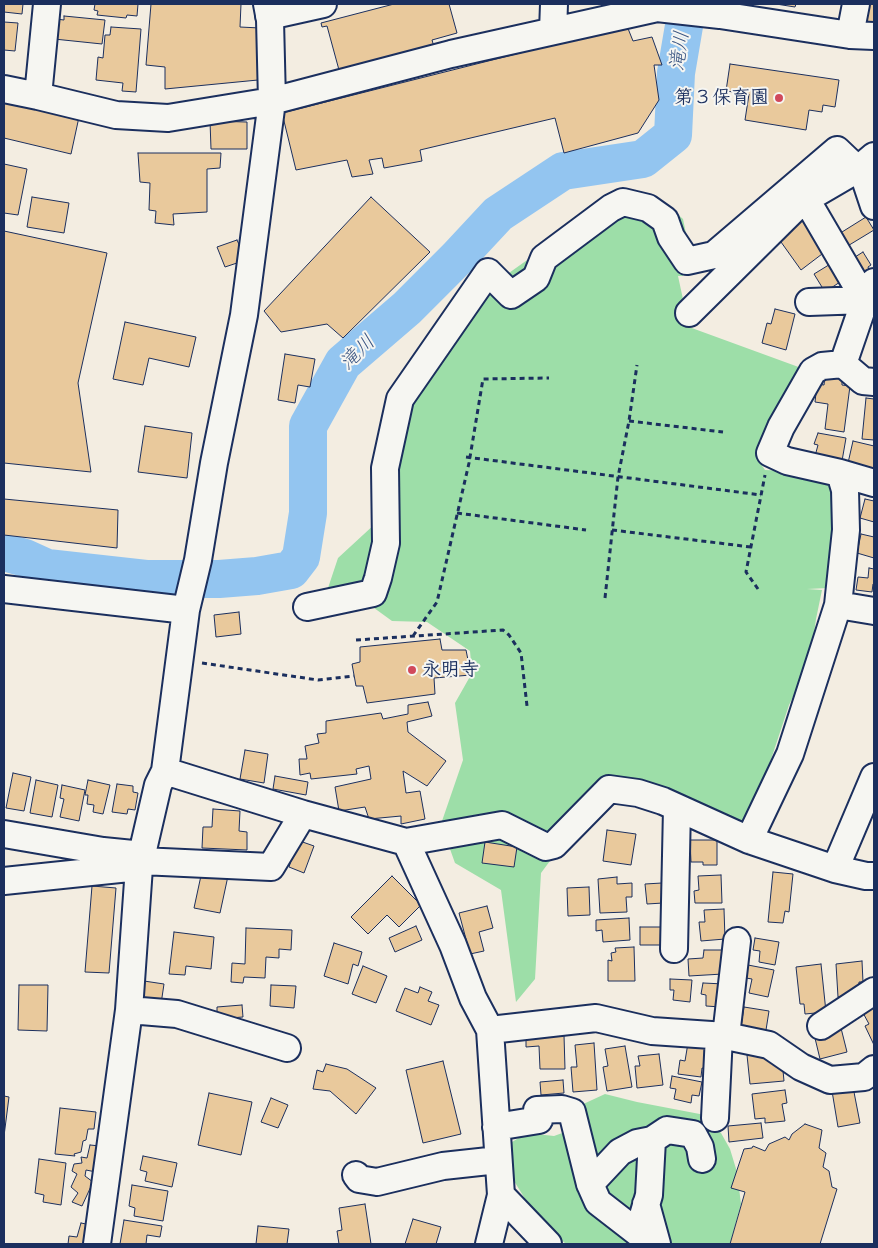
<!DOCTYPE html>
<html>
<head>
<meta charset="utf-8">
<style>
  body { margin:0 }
  #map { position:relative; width:878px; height:1248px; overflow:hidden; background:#f3ede1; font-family:"Shantell Sans",sans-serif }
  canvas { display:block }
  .frame { position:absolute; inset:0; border:5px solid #1b2f5e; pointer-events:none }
</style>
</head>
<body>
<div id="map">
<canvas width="878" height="1248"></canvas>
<div class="frame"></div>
</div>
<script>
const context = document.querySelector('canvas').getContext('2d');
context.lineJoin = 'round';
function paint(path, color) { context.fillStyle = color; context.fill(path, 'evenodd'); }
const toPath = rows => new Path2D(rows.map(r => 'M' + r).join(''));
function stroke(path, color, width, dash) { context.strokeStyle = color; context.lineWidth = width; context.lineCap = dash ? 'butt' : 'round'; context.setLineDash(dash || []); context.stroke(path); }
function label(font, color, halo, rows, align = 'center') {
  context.font = font + ' "Shantell Sans","Klee One",sans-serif'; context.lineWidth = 4; context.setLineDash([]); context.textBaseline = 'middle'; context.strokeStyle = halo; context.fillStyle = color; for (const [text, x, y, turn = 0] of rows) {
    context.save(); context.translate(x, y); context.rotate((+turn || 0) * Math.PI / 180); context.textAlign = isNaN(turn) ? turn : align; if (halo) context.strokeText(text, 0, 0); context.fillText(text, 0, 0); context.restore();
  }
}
const green = toPath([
  [640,203,665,203,683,219,689,248,683,276,678,276,689,327,804,369,759,441,758,460,765,470,840,473,828,588,807,589,822,590,816,619,810,662,789,705,747,832,662,798,600,803,573,830,541,873,535,979,516,1002,501,890,455,863,441,824,463,760,455,703,472,673,470,651,427,622,392,621,359,597,326,594,338,558,389,511,384,446,464,305,544,248],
  [605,1094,637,1102,705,1115,721,1133,730,1149,737,1172,741,1204,730,1244,566,1244,557,1236,527,1202,511,1176,512,1142,527,1133,554,1136,579,1127,579,1106]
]);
const river = toPath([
  [4,552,25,558,47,568,146,579,219,579,257,576,291,570,301,557,308,513,308,426,343,363,407,308,457,258,498,214,563,171,643,159,673,135,676,73,685,20,691,4]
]);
const building = toPath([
  [4,4,23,4,22,14,4,12,4,4],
  [95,4,138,4,137,16,127,15,126,18,97,15,98,11,94,10,95,4],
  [151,4,241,4,240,27,260,28,258,80,165,89,165,67,146,65,151,4],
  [394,4,449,4,457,33,432,40,435,50,339,70,327,26,322,27,321,23,394,4],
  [776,4,796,4,795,7,776,4],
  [865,4,874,4,874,22,868,23,865,4],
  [64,16,105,20,102,44,54,39,56,19,64,20,64,16],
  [4,22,18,23,15,51,4,50,4,22],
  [627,26,633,41,652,37,662,65,654,65,659,100,638,133,564,153,555,118,420,150,422,161,384,168,382,158,369,160,373,174,352,177,347,160,296,170,282,113,627,26],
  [111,27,141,29,136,92,122,91,123,83,96,80,98,57,103,58,105,35,110,35,111,27],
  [730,64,839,80,835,107,823,105,822,112,809,110,806,130,745,120,749,94,726,91,730,64],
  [4,100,79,117,71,154,4,138,4,100],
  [210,121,247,122,247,149,211,149,210,121],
  [138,153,221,153,220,168,207,169,207,212,173,214,174,225,155,223,156,211,149,210,150,183,140,182,138,153],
  [4,164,27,169,18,215,4,213,4,164],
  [32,197,69,203,64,233,27,227,32,197],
  [371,197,430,252,343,338,327,324,281,332,264,311,371,197],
  [803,215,826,251,801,270,776,235,803,215],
  [866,217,874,230,841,250,834,237,866,217],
  [4,231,107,253,78,383,91,472,4,463,4,231],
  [237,240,242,251,240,262,225,267,217,247,237,240],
  [863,252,871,265,868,267,869,270,859,283,847,262,863,252],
  [832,263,843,280,825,292,814,274,832,263],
  [775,309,795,314,786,350,762,343,767,323,771,324,775,309],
  [125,322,196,337,189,367,149,358,143,385,113,379,125,322],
  [285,354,315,359,310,387,298,385,295,403,278,400,285,354],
  [825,376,842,379,842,385,850,386,844,432,825,429,828,404,815,402,817,384,824,385,825,376],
  [866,398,874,399,874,440,862,439,866,398],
  [145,426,192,433,187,478,138,472,145,426],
  [818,433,846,438,842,461,815,456,818,445,814,444,818,433],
  [853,441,874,446,874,469,848,463,853,441],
  [4,499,118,510,117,548,4,535,4,499],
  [865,499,874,501,874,522,860,518,865,499],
  [861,534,874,537,874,558,857,553,861,534],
  [869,568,874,569,874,584,873,584,872,592,856,590,858,577,868,578,869,568],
  [239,612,241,634,216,637,214,615,239,612],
  [440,639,442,650,466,650,471,675,434,678,435,694,367,703,363,686,356,686,352,664,360,662,360,647,440,639],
  [428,702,432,716,407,722,408,732,446,761,427,786,403,771,406,793,420,791,425,819,401,824,401,816,369,819,365,807,339,811,335,787,371,779,369,766,356,769,357,774,311,779,310,773,300,775,299,759,307,759,305,746,319,743,317,734,326,733,326,721,381,713,383,719,408,714,408,705,428,702],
  [245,750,268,754,264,783,240,779,245,750],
  [13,773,31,777,24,811,6,808,13,773],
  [275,776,308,782,306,795,273,789,275,776],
  [36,780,58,785,52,817,30,813,36,780],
  [88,780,110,785,103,814,93,812,94,805,87,804,88,795,85,795,88,780],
  [117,784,133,786,133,792,138,793,135,810,128,809,127,814,112,812,117,784],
  [62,785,85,790,79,821,60,817,64,799,60,798,62,785],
  [213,809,240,811,239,831,247,832,247,850,202,848,203,827,212,827,213,809],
  [607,830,636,834,631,865,603,861,607,830],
  [294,839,314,846,304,873,289,867,294,851,294,839],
  [690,840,717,840,717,865,703,865,703,862,691,862,690,840],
  [485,842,517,847,514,867,482,863,485,842],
  [202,871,228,876,220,913,194,908,202,871],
  [773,872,793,874,789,912,785,911,783,923,768,922,773,872],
  [721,875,722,903,695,903,694,891,699,890,698,876,721,875],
  [392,876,421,905,399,927,387,915,368,934,351,917,392,876],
  [617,877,617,884,632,883,632,897,626,897,627,912,600,913,598,879,617,877],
  [662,883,663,903,647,904,645,884,662,883],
  [92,886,116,888,109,973,85,972,92,886],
  [589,887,590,915,568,916,567,888,589,887],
  [487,906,493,928,479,932,484,951,470,954,459,913,487,906],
  [724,909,725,939,701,941,699,922,705,922,704,910,724,909],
  [629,918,630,940,603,942,602,930,596,931,596,920,629,918],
  [416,926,422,940,395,952,389,938,416,926],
  [640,927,661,927,661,945,640,945,640,927],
  [246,928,292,930,291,950,279,949,279,958,266,957,265,978,244,977,243,983,231,982,232,963,245,964,246,928],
  [174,932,214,937,211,969,186,966,185,975,169,974,174,932],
  [755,938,779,942,775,965,759,962,760,951,753,950,755,938],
  [334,943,362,952,358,966,353,964,348,984,324,976,334,943],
  [634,947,635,981,608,981,608,960,612,961,611,953,616,952,615,948,634,947],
  [704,950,723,950,723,974,689,976,688,959,703,958,704,950],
  [862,961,863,982,859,982,859,991,853,995,838,997,836,964,862,961],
  [821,964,826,1012,805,1014,804,1004,800,1004,796,967,821,964],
  [748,965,774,970,768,997,749,993,752,979,746,978,748,965],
  [363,966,387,976,376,1003,352,994,363,966],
  [670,979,692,980,690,1002,673,1000,674,990,670,990,670,979],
  [144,981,164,984,161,1004,141,1001,144,981],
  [703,983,724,984,721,1007,706,1006,706,995,701,994,703,983],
  [19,985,48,985,47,1031,18,1030,19,985],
  [271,985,296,986,294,1008,270,1006,271,985],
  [420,987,432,992,428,1001,439,1005,431,1025,396,1011,405,988,418,993,420,987],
  [242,1005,243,1017,217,1019,217,1007,242,1005],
  [874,1006,874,1045,865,1026,869,1024,862,1011,874,1006],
  [744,1007,769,1011,766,1030,741,1026,744,1007],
  [841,1028,847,1052,820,1059,814,1034,841,1028],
  [564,1035,565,1069,540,1069,539,1046,526,1047,526,1037,564,1035],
  [594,1043,597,1090,573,1092,571,1067,577,1067,575,1045,594,1043],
  [688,1043,709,1047,706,1069,702,1068,701,1077,678,1074,680,1060,685,1061,688,1043],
  [625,1046,632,1087,607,1091,603,1067,608,1066,605,1049,625,1046],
  [768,1052,782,1060,784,1081,750,1084,747,1055,768,1052],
  [659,1054,663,1085,637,1088,635,1066,640,1066,638,1056,659,1054],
  [443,1061,461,1134,423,1143,406,1070,443,1061],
  [326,1064,347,1069,376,1088,356,1114,330,1091,313,1089,317,1070,323,1072,326,1064],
  [672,1076,702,1082,699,1096,692,1095,691,1103,674,1099,676,1089,670,1088,672,1076],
  [563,1080,564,1093,541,1095,540,1082,563,1080],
  [853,1087,860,1123,838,1127,832,1091,853,1087],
  [785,1090,787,1103,782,1104,785,1121,765,1123,765,1118,755,1119,752,1094,785,1090],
  [209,1093,252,1102,241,1155,198,1145,209,1093],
  [4,1096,9,1097,4,1136,4,1096],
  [271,1098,288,1105,278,1128,261,1122,271,1098],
  [60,1108,96,1112,94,1129,88,1129,86,1140,83,1141,81,1152,74,1154,75,1156,55,1154,60,1108],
  [761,1123,763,1138,729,1142,728,1126,761,1123],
  [805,1124,822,1130,819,1148,826,1153,823,1167,829,1171,832,1187,837,1189,820,1244,730,1244,745,1192,731,1188,744,1149,752,1148,753,1146,765,1151,769,1144,785,1137,789,1140,792,1134,805,1124],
  [90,1145,100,1146,96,1172,86,1170,85,1176,93,1182,82,1206,72,1202,78,1193,71,1187,77,1174,72,1171,74,1164,82,1163,81,1157,87,1158,90,1145],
  [143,1156,177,1163,172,1187,145,1181,147,1172,140,1170,143,1156],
  [39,1159,66,1163,61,1205,43,1202,44,1195,35,1193,39,1159],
  [132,1185,168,1191,163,1221,134,1216,135,1208,129,1206,132,1185],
  [365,1204,371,1244,339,1244,337,1231,342,1230,339,1208,365,1204],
  [413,1219,441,1227,436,1244,405,1244,413,1219],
  [124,1220,162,1226,160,1237,147,1235,146,1244,120,1244,124,1220],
  [81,1223,91,1225,87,1244,68,1244,69,1236,77,1237,81,1223],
  [258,1226,289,1229,287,1244,256,1244,258,1226]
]);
const path = toPath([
  [629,421,723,432],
  [466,457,761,495],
  [457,513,586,530],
  [612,530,751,547],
  [758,589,746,572,765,475],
  [605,598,618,477,629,421,637,365],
  [413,636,437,602,469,463,483,379,549,378],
  [356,640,503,630,509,635,521,653,527,706],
  [202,663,318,680,354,676]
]);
const minor = toPath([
  [269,16,323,4],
  [553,31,554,4],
  [850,35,856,4],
  [4,89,38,96,116,115,168,118,272,101,451,54,657,8,720,15,850,35,874,36],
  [38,96,47,4],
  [874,156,861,167,874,206],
  [806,199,865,300,809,302],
  [689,313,801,202,861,167],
  [843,364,863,381,874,382],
  [840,473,874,483],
  [4,589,186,610],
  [838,605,874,611],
  [307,607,373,593,378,578,386,543,385,468,400,399,488,272,511,295,536,278,544,258,611,208,623,202,648,208,665,220,671,237,687,261,714,255,837,150,857,169],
  [165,771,303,814,406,842,502,825,546,847,554,845,609,789,638,793,663,801,749,840,835,869,866,876,874,876],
  [4,834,103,851,143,855],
  [749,840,790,754,838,605,846,530,845,490,840,473,787,461,770,453,781,427,813,371,822,366,843,364,865,300,874,282],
  [406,842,453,945,473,998,490,1030,501,1195,489,1244],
  [141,861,271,867,303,814],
  [835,869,874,777],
  [4,881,139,867],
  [674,949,677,808],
  [129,1010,177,1014,287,1048],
  [821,1026,874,991],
  [490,1030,596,1018,652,1031,726,1036,769,1045,801,1067,830,1080,864,1077,874,1069],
  [726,1036,737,941],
  [715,1118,719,1035],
  [496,1127,539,1120,537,1110,562,1109,572,1112,590,1184],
  [652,1140,649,1195,638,1233,598,1202,590,1184,620,1152,637,1143,652,1140,667,1130,693,1134,700,1147,702,1159],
  [356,1175,359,1179,377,1182,443,1166,498,1160],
  [501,1195,548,1244],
  [646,1204,657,1244],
  [97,1244,129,1010,139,867,158,785,165,771,186,610,198,560,214,463,244,315,272,101,270,20,267,4]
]);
const markers = [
  [779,98,5,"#d1495b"],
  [412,670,5,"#d1495b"]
];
const poiNames = [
  ["第３保育園",769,98],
  ["永明寺",422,670,"left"]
];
const waterNames = [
  ["滝川",680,51,-82],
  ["滝川",358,353,-45]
];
paint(green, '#9ddea8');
stroke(river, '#93c5f0', 38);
paint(building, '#e9c99c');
stroke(building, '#1b2f5e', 1);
stroke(minor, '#1b2f5e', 30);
stroke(path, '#1b2f5e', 3, [5, 4]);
stroke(minor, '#f6f6f2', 26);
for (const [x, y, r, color] of markers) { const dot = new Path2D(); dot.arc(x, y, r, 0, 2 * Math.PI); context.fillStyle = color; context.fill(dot); stroke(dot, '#f6f6f2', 2); }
label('bold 19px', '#1b2f5e', '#f6f6f2', poiNames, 'right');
label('italic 20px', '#395482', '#f6f6f2', waterNames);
</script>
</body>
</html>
